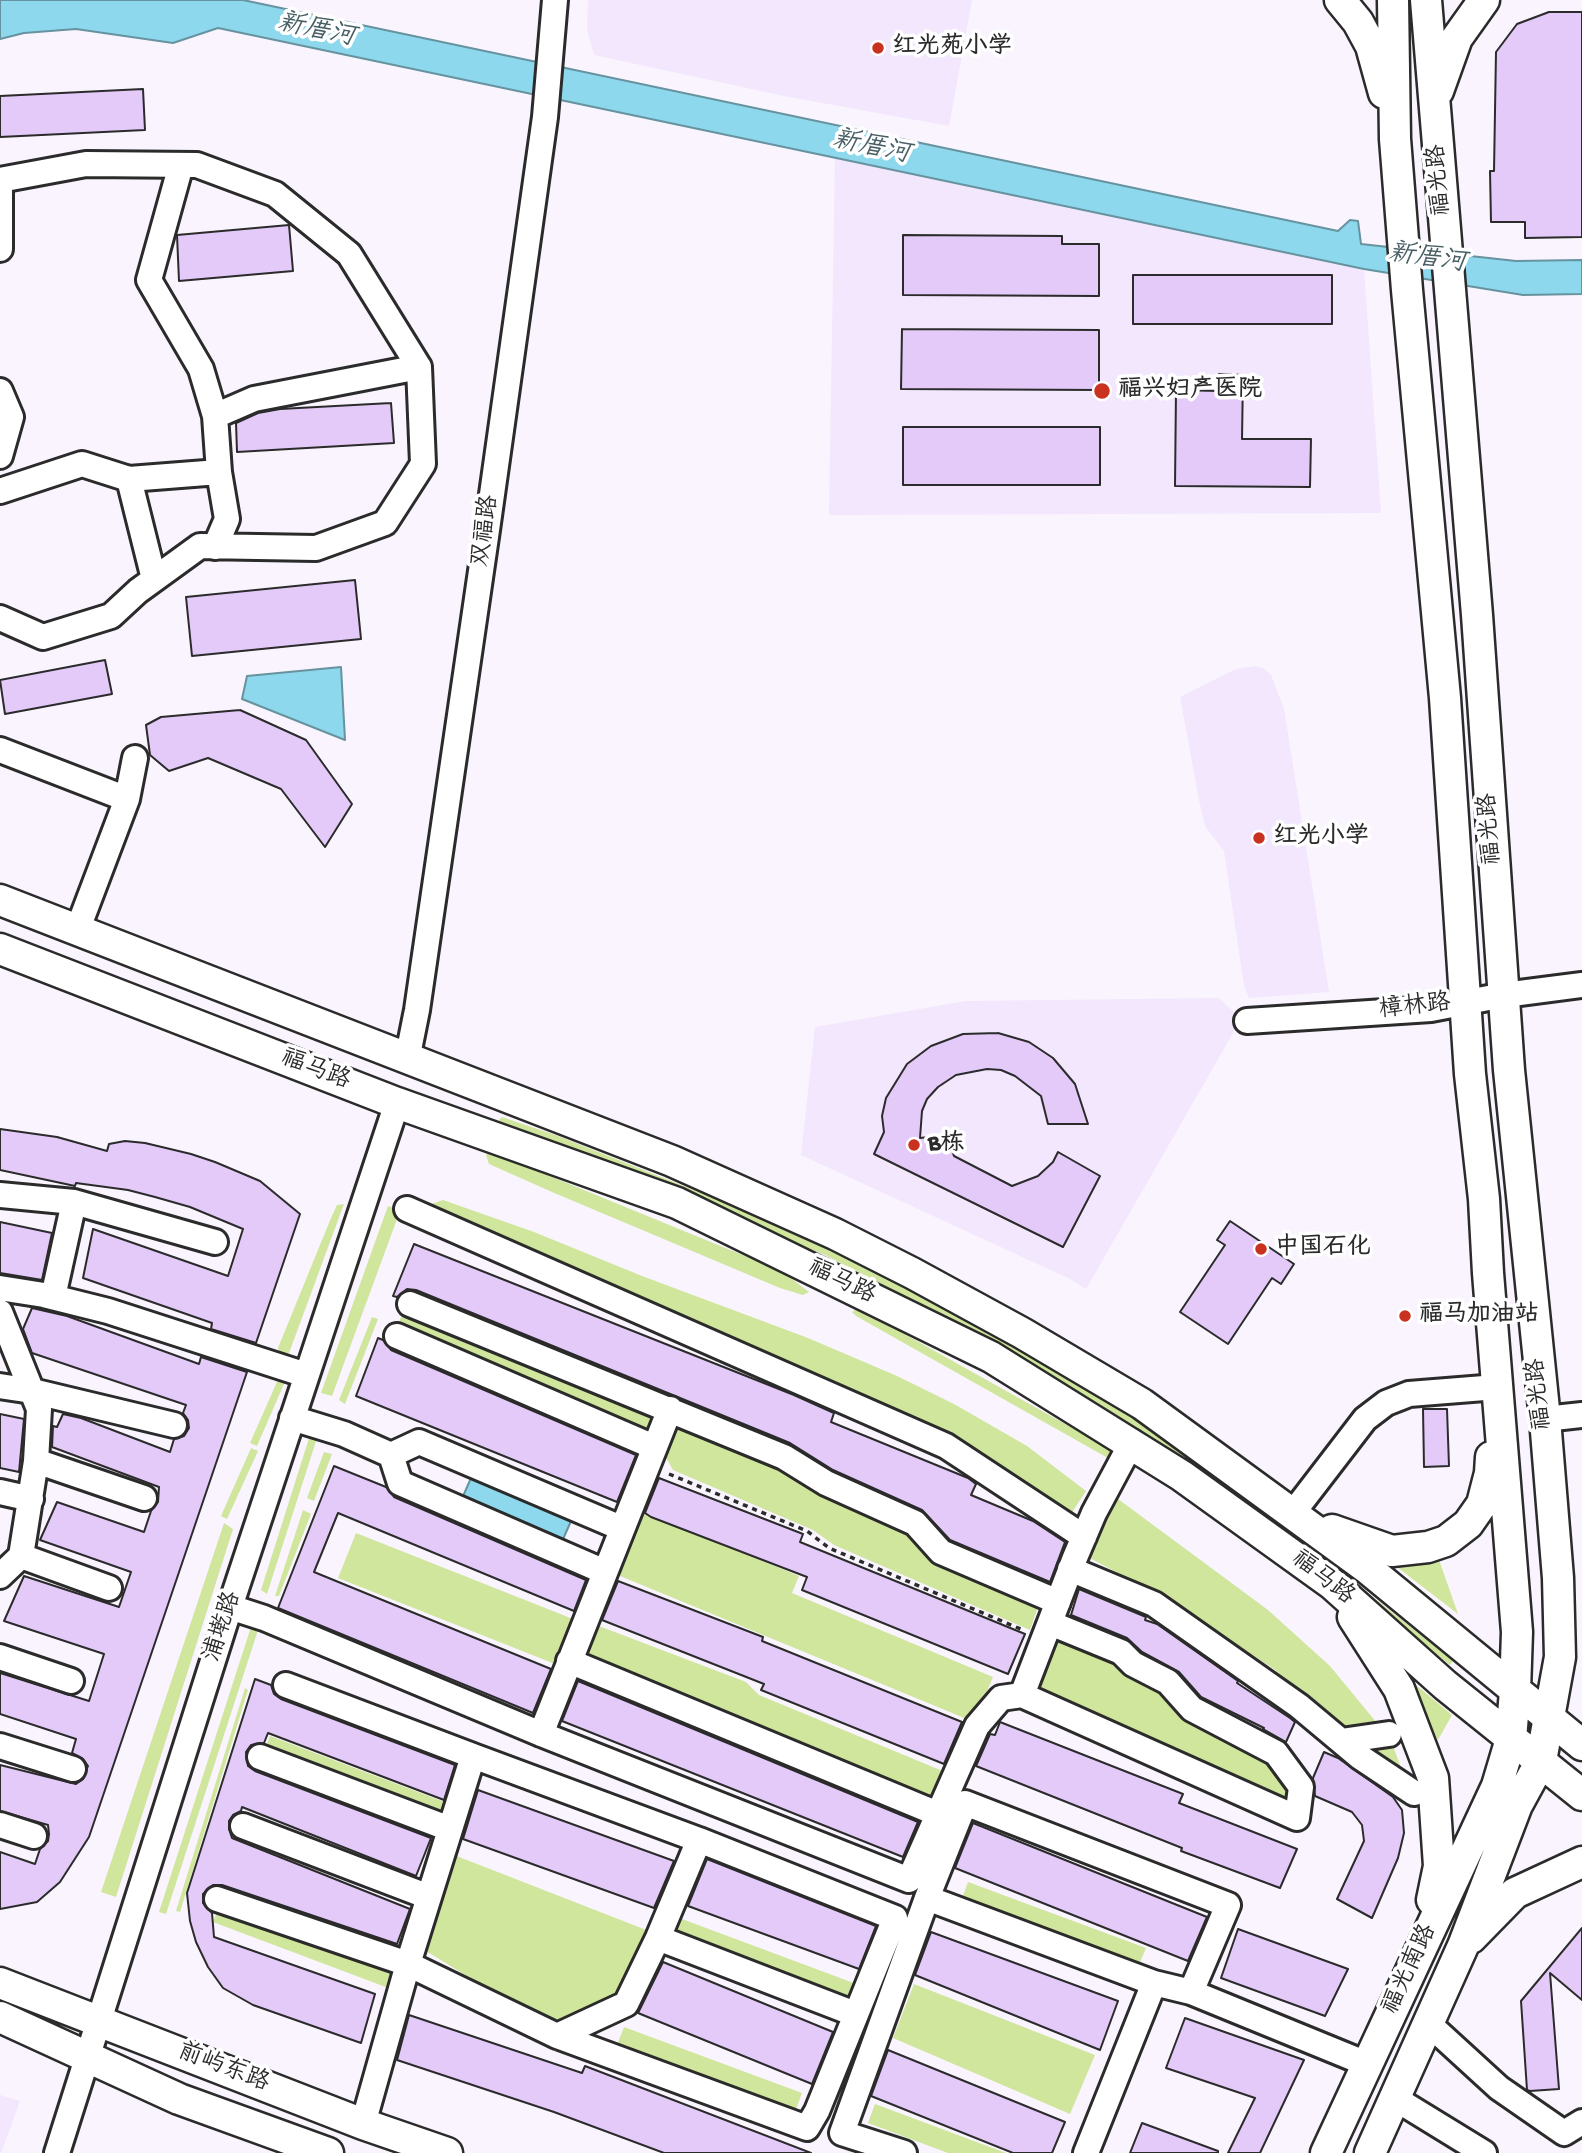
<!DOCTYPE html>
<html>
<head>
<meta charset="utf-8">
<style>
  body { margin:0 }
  canvas { display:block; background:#f9f4fe }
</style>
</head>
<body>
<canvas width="1582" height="2153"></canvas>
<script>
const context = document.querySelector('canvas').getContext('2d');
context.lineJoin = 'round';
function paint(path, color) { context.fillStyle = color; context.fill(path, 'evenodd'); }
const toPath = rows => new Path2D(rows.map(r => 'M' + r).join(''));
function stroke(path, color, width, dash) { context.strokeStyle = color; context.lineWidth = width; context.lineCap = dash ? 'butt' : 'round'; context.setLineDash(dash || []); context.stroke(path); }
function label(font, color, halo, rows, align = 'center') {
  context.font = font + ' "Gochi Hand","LXGW WenKai TC",sans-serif'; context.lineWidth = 7; context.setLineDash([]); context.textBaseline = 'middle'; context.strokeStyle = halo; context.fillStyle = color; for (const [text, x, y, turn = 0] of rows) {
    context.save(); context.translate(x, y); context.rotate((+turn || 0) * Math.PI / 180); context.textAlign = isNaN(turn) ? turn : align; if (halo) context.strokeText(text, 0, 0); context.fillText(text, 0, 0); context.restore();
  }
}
const built = toPath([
  [588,0,972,0,949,126,784,96,594,55,587,30],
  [835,156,1364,269,1381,513,829,515],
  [1255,666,1263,668,1271,675,1284,709,1329,992,1249,998,1244,986,1224,851,1205,826,1199,800,1180,697,1236,669],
  [1219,998,1241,1019,1086,1289,1070,1279,801,1155,815,1027,966,1001],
  [0,2095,20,2101,1,2153,0,2153]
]);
const green = toPath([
  [502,1117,558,1136,704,1194,858,1262,982,1323,1066,1373,1171,1444,1268,1518,1224,1492,1165,1451,993,1341,823,1254,501,1127,499,1120],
  [491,1152,767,1265,784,1273,809,1292,803,1295,780,1288,552,1192,489,1164,486,1155],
  [443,1200,534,1232,642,1276,808,1338,897,1376,954,1404,1027,1446,1086,1491,1067,1520,952,1441,419,1208],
  [344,1204,289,1353,280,1355,278,1348,331,1218,337,1205],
  [388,1206,400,1211,332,1396,321,1393],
  [858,1308,1117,1453,1115,1462,856,1316,852,1312],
  [404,1309,662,1412,652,1437,395,1333],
  [372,1317,378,1319,345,1404,339,1400],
  [280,1375,287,1377,257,1446,250,1443],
  [672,1414,1041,1598,1030,1630,834,1545,813,1530,673,1470,660,1447],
  [311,1432,318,1435,267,1594,261,1590],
  [251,1448,258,1451,227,1519,221,1516],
  [324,1452,332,1454,314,1501,307,1498],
  [1114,1496,1268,1610,1330,1666,1381,1728,1343,1738,1274,1669,1163,1597,1084,1555],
  [634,1508,799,1576,792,1593,993,1677,974,1722,608,1571],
  [303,1510,311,1514,279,1596,275,1596],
  [224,1523,233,1529,116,1897,101,1892],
  [356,1533,578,1621,560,1666,338,1578],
  [1307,1544,1453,1661,1450,1665,1304,1547],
  [1380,1554,1437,1554,1458,1614],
  [591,1623,746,1682,759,1695,945,1772,935,1803,576,1659],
  [251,1627,258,1630,166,1914,159,1912],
  [1057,1633,1117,1656,1272,1754,1294,1786,1289,1806,1032,1694],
  [1416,1685,1452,1715,1438,1740,1412,1696,1412,1689],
  [245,1688,248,1690,180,1912,176,1911],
  [270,1736,447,1803,440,1821,263,1755],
  [1392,1743,1407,1784,1358,1745],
  [245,1813,422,1879,419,1886,239,1819],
  [454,1855,654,1933,617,1997,552,2028,421,1948],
  [968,1882,1146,1948,1138,1967,961,1901],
  [220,1904,397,1970,391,1989,213,1922],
  [682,1919,859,1985,852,2004,674,1938],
  [914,1984,1095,2055,1070,2114,893,2038],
  [624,2027,802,2093,795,2112,617,2045],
  [875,2104,1006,2153,948,2153,868,2123]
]);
const water = toPath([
  [0,0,243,0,1338,231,1350,220,1358,221,1361,244,1516,261,1582,260,1582,294,1523,295,1364,269,218,28,173,43,76,29,24,33,0,39,0,0],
  [341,667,345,740,242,699,247,676,341,667],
  [475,1469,575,1512,560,1546,460,1503,475,1469]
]);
const building = toPath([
  [1549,12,1582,12,1582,237,1525,238,1525,222,1491,222,1490,171,1494,171,1496,52,1517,24,1549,12],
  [143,89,145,130,0,137,0,96,143,89],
  [289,225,293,271,179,281,177,235,289,225],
  [903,235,1062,236,1062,244,1099,244,1099,296,903,295,903,235],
  [1133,275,1332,275,1332,324,1133,324,1133,275],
  [902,329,1099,330,1099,390,901,389,902,329],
  [1219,374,1243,375,1242,439,1311,439,1310,487,1175,486,1176,390,1219,391,1219,374],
  [391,403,394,443,237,452,236,423,258,413,280,409,391,403],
  [903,427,1100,427,1100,485,903,485,903,427],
  [355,580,361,639,192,656,186,597,355,580],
  [105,660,112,694,5,714,0,680,105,660],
  [240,710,306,740,352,804,325,847,281,789,208,758,169,771,150,755,146,725,161,717,240,710],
  [998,1033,1029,1042,1053,1058,1075,1084,1088,1124,1048,1124,1041,1096,1015,1076,1001,1070,987,1069,956,1075,938,1087,927,1099,922,1111,920,1138,946,1135,954,1156,1012,1186,1038,1176,1053,1162,1058,1152,1100,1176,1063,1247,874,1154,884,1132,882,1116,886,1098,907,1064,931,1046,963,1034,998,1033],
  [0,1129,57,1137,107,1151,109,1144,125,1141,145,1143,191,1154,215,1162,260,1181,300,1214,256,1343,211,1329,212,1323,83,1278,93,1229,228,1276,243,1229,190,1207,155,1197,128,1190,76,1183,75,1186,0,1170,0,1129],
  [1230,1221,1294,1264,1281,1284,1272,1278,1228,1344,1180,1312,1225,1245,1217,1240,1230,1221],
  [0,1222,52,1233,42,1280,0,1273,0,1222],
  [414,1244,794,1395,834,1413,831,1422,968,1478,976,1484,971,1495,1033,1521,1065,1542,1050,1582,950,1540,922,1510,833,1470,790,1443,416,1290,407,1289,397,1297,393,1296,414,1244],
  [32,1308,67,1316,199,1364,201,1357,247,1372,89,1837,60,1882,37,1902,0,1909,0,1852,35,1864,40,1849,48,1841,49,1834,48,1825,0,1811,0,1765,76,1784,83,1779,88,1766,83,1759,72,1753,76,1739,0,1714,0,1673,89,1701,104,1654,4,1621,24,1576,119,1607,131,1572,40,1540,57,1502,144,1532,151,1511,158,1502,159,1487,52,1447,53,1426,57,1427,63,1414,81,1418,170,1452,174,1439,184,1436,189,1428,188,1420,183,1413,186,1405,32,1353,23,1329,32,1308],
  [378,1338,383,1340,391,1350,636,1455,617,1502,356,1396,378,1338],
  [1423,1409,1447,1409,1449,1466,1424,1467,1423,1409],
  [0,1414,24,1419,19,1472,0,1468,0,1414],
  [334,1466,386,1487,394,1497,586,1580,574,1611,338,1513,314,1572,551,1669,533,1713,278,1608,334,1466],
  [659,1478,803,1534,800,1542,1025,1634,1008,1674,802,1590,807,1577,651,1517,645,1513,659,1478],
  [618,1581,763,1637,762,1641,962,1722,944,1764,761,1690,764,1684,602,1620,618,1581],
  [1079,1589,1146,1617,1145,1620,1157,1624,1238,1681,1237,1683,1290,1718,1295,1722,1286,1742,1263,1729,1264,1728,1201,1697,1179,1672,1142,1652,1127,1638,1071,1615,1079,1589],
  [255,1679,271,1685,274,1694,281,1699,455,1765,444,1800,268,1733,264,1743,251,1745,246,1752,248,1766,255,1771,431,1838,416,1876,242,1807,241,1811,233,1815,229,1821,229,1829,232,1838,410,1909,397,1944,222,1885,213,1885,203,1894,203,1903,212,1913,214,1937,375,1994,361,2043,253,2005,223,1988,208,1967,196,1942,190,1921,187,1893,255,1679],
  [578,1681,918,1822,903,1857,562,1721,578,1681],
  [1000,1722,1183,1794,1179,1803,1297,1849,1280,1888,1181,1851,1182,1848,976,1766,990,1734,995,1735,1000,1722],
  [1324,1752,1338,1758,1393,1797,1402,1810,1404,1833,1398,1858,1372,1918,1337,1899,1364,1841,1362,1825,1352,1812,1315,1796,1313,1778,1324,1752],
  [478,1790,674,1861,654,1908,463,1839,478,1790],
  [973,1823,1207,1917,1188,1961,955,1868,973,1823],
  [707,1859,876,1926,859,1969,688,1906,707,1859],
  [1582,1928,1582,2000,1550,1973,1559,2089,1530,2091,1527,2090,1521,2001,1582,1928],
  [1238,1929,1348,1969,1325,2016,1221,1978,1238,1929],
  [931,1932,1118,2001,1100,2050,915,1975,931,1932],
  [663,1962,833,2032,812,2084,638,2013,663,1962],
  [409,2015,582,2073,585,2066,811,2153,664,2153,554,2112,397,2060,409,2015],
  [1185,2018,1304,2060,1260,2153,1228,2153,1255,2098,1166,2068,1185,2018],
  [888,2050,1065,2122,1052,2153,1013,2153,871,2096,888,2050],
  [1142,2123,1218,2151,1218,2153,1130,2153,1142,2123]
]);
const path = toPath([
  [669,1474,807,1531,829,1548,1023,1630]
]);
const minor = toPath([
  [181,165,149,280,201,369,215,416],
  [0,180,86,164,197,165,275,194,349,254,419,367,423,464,385,523,316,548,200,546,138,591,111,616,43,637,0,618],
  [0,249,0,180],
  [0,391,11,417,0,456],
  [129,479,219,472],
  [0,491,82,464,129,479,154,579],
  [215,547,227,519,219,472,215,416,254,399,419,367],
  [0,750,127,799,135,758],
  [77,931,127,799],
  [1247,1021,1431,1009,1504,995,1582,985],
  [407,1060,417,1010,487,530,545,117,555,0],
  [0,1195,74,1202],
  [407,1209,946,1446,1084,1537],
  [0,1288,44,1295,108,1311,306,1375],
  [53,1297,74,1202,215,1242],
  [410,1304,784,1457,826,1483,915,1523,941,1552,1058,1602],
  [0,1312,39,1409,36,1461,21,1556,0,1576],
  [397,1336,654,1447],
  [0,1386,32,1391,174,1425],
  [292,1418,344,1434,391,1455,419,1442,621,1528],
  [1545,1419,1582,1415],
  [391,1455,400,1483,605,1572],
  [36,1461,144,1498],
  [0,1492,31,1499],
  [1292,1514,1365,1419,1386,1403,1409,1394,1497,1387],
  [21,1556,109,1588],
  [1070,1569,1154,1604,1299,1706,1360,1757,1414,1793],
  [230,1607,264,1618,541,1734,909,1880,977,1726,1001,1698,1022,1695,1074,1560,1094,1513,1132,1442],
  [0,1657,71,1681],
  [569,1661,938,1814],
  [286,1685,473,1756],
  [1022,1695,1297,1818,1301,1787,1276,1753,1192,1709,1168,1682,1133,1664,1121,1652,1050,1623],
  [541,1734,670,1409],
  [1341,1741,1389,1734],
  [0,1746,73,1769],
  [260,1757,450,1829],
  [0,1825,34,1836],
  [243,1826,429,1897],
  [927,1898,965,1803,1228,1905,1191,1992],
  [217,1899,408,1964,557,2036,626,2004,658,1938,699,1840,473,1756,408,1964,363,2124],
  [658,1938,855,2014],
  [1154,1983,1191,1992,1367,2064],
  [1429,2024,1499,2088,1564,2133,1582,2122],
  [557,2036,807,2128,817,2111,895,1918,699,1840],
  [1396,2099,1484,2153],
  [57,2153,230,1607,397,1103],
  [904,2153,842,2133,927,1898,1154,1983,1086,2153]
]);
const major = toPath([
  [1340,0,1358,22,1371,46,1384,93],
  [1438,91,1457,38,1484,0],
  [0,900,672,1161,835,1234,912,1273,1022,1333,1142,1404,1368,1569,1582,1745],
  [0,949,397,1103,677,1203,991,1357,1182,1476,1332,1584,1445,1685,1582,1795],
  [1332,1530,1392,1551,1428,1547,1446,1541,1468,1524,1482,1504,1490,1473,1491,1457],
  [1353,1617,1399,1689,1433,1778,1439,1866,1432,1900],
  [1471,1938,1515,1893,1582,1862],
  [0,1983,363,2124,447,2153],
  [0,2017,179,2099,328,2153],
  [1326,2153,1497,1786,1511,1739,1515,1691,1517,1632,1488,1273,1484,1199,1470,1074,1445,698,1407,290,1395,139,1393,0],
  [1370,2153,1463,1946,1517,1805,1541,1761,1560,1657,1558,1578,1545,1419,1509,1070,1477,615,1426,0]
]);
const markers = [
  [878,48,7,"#c8321e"],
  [1102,391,9,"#c8321e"],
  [1259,838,7,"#c8321e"],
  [914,1145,7,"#c8321e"],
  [1261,1249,7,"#c8321e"],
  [1405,1316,7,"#c8321e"]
];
const poiNames = [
  ["红光苑小学",892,48],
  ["福兴妇产医院",1118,391],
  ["红光小学",1273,838],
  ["B栋",928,1145],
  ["中国石化",1275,1249],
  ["福马加油站",1419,1316]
];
const streetNames = [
  ["福光路",1441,180,-95],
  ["双福路",487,531,-82],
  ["福光路",1492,829,-94],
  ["樟林路",1415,1008,-6],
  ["福马路",315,1071,21],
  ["福马路",841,1283,26],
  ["福光路",1541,1394,-96],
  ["福马路",1322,1579,38],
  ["浦墘路",224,1627,-72],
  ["福光南路",1411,1970,-65],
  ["前屿东路",223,2069,21]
];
const waterNames = [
  ["新厝河",316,32,12],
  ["新厝河",871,149,12],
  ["新厝河",1427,260,8]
];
paint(built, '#f2e7fc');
paint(green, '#cfe69c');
paint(water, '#8dd8ed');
stroke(water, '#66939f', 2);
paint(building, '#e3caf9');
stroke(building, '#2b2b2b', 2);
stroke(minor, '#2b2b2b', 30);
stroke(major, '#2b2b2b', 35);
stroke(path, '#2b2b2b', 3.5, [5, 5]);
stroke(minor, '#fff', 24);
stroke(major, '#fff', 30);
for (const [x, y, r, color] of markers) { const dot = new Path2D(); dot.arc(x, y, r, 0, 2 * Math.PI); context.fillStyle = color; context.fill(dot); stroke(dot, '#fff', 2.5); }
label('bold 24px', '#2b2b2b', '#fff', poiNames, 'left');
label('24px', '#2b2b2b', '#fff', streetNames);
label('italic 26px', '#485f65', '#fff', waterNames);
</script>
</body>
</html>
